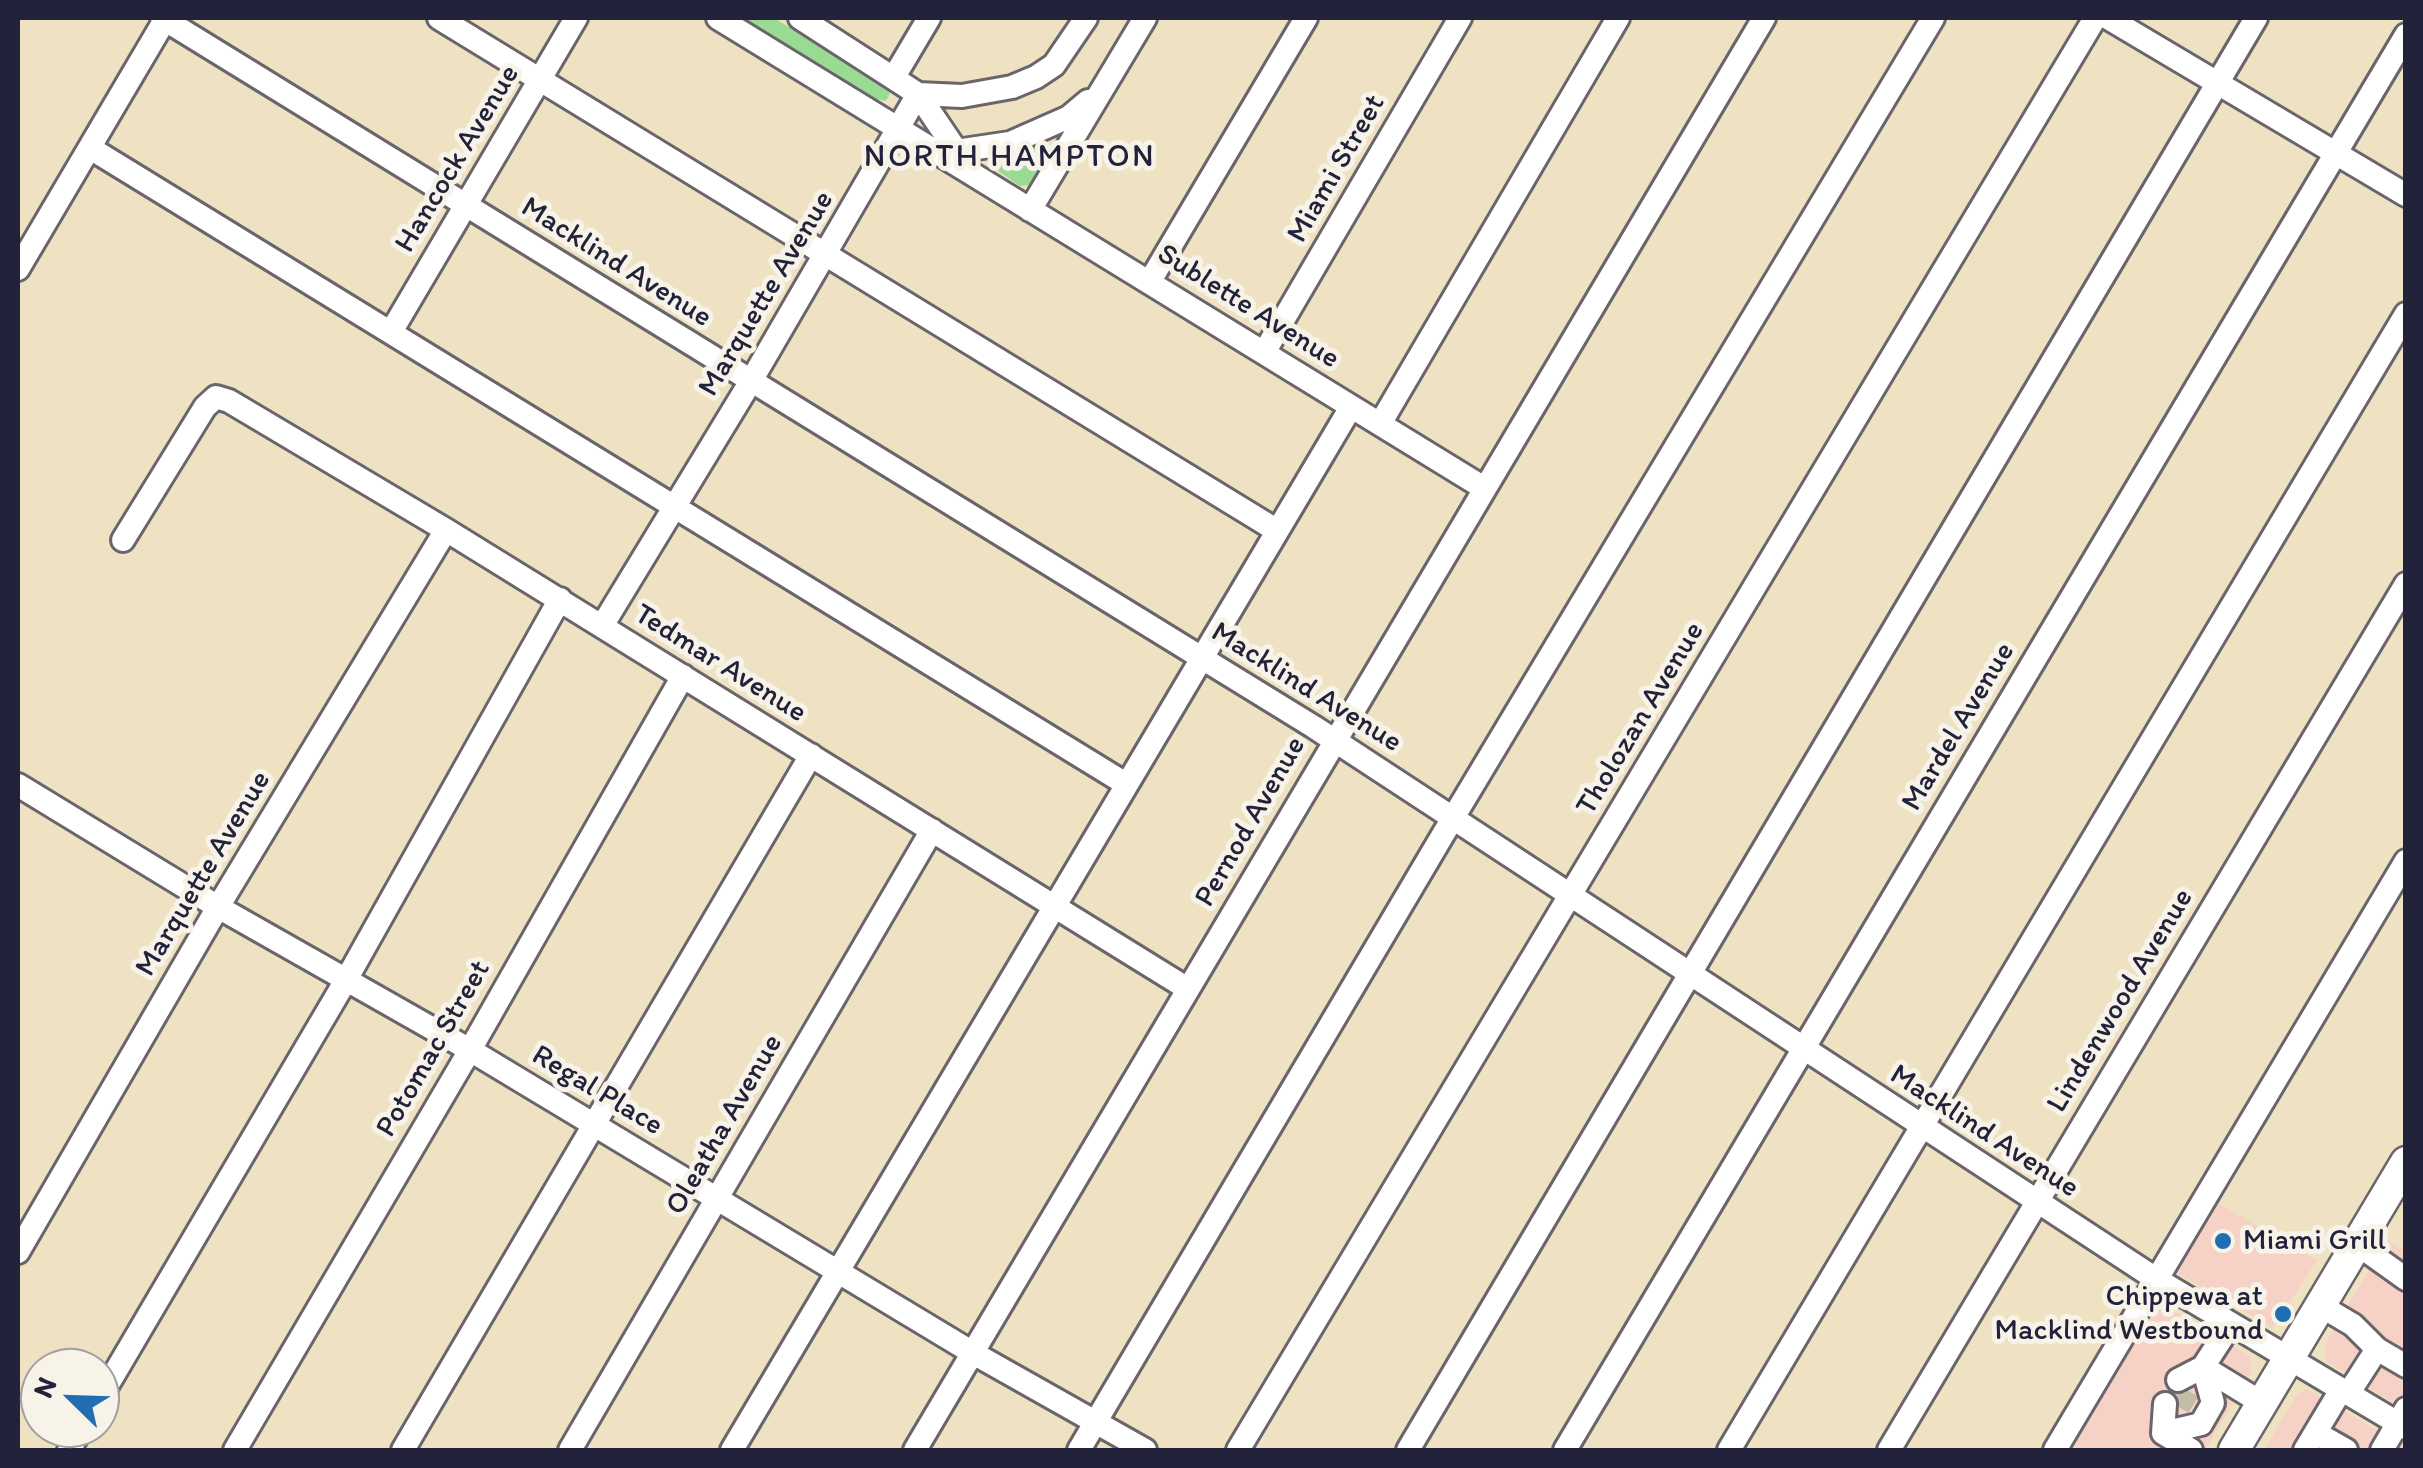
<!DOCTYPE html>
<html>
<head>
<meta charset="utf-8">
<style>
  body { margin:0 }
  #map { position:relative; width:2423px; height:1468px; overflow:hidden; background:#eee2c3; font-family:Itim,sans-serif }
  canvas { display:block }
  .frame { position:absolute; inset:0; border:20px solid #22223b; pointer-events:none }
  .north { position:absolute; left:20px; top:1348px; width:100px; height:100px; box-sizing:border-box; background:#f7f3e8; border:2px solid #a29fa3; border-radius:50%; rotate:293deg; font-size:28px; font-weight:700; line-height:40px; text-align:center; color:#22223b }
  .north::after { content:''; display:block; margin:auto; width:35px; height:45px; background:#1f6fb2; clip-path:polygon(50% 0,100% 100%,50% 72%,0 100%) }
</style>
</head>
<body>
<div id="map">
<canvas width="2423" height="1468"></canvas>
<div class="frame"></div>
<div class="north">N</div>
</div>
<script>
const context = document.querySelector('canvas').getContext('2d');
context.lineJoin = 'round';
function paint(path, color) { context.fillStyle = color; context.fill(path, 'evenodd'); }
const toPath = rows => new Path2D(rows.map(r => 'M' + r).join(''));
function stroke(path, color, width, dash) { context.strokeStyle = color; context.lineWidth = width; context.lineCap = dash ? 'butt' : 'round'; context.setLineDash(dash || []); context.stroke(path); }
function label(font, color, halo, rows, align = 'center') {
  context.font = font + ' Itim,sans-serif'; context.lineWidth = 10; context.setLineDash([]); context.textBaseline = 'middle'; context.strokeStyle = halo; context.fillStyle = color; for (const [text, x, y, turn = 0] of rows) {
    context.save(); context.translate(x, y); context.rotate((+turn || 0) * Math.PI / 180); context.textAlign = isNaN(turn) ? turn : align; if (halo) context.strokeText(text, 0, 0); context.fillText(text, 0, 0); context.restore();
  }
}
const built = toPath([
  [2212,1200,2317,1260,2273,1328,2171,1269],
  [2387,1240,2405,1251,2405,1410,2326,1361,2324,1354,2326,1343],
  [2153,1299,2250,1356,2252,1371,2205,1450,2064,1450],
  [2307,1389,2406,1448,2405,1450,2264,1450,2298,1393]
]);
const green = toPath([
  [742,18,774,18,886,86,890,92,888,98,885,101,872,98],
  [1043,144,1049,152,1031,185,1020,186,991,166,999,156]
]);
const minorTunnel = toPath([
  [2179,1407,2189,1391]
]);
const minor = toPath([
  [162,18,1314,727,2156,1279,2406,1428],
  [439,18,1276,530],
  [718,18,1484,488],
  [800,18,918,94,966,165],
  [2108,18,2406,195],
  [894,77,929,18],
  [90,148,1126,784],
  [942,148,963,150,1010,143,1069,117,1088,101],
  [1030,210,1145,18],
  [18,269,166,18],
  [1150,281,1306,18],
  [391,332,576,18],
  [1265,351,1460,18],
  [1380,424,1618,18],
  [123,540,205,407,216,397,229,401,446,530,1188,989],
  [602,626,751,381,918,94,962,96,1012,87,1036,77,1054,65,1086,18],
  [18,785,218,907,470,1050,973,1353,1145,1450],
  [2357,1244,2406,1279],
  [18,1252,218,907,446,530],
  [2321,1306,2353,1325,2377,1349],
  [2203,1367,2231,1324],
  [2201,1371,2203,1367,2262,1403],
  [2348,1394,2377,1349,2406,1366],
  [100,1398,346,980,560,599],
  [2165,1404,2163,1433,2201,1424,2213,1403,2203,1367,2178,1380],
  [2167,1426,2163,1433,2191,1450],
  [2316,1433,2346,1450],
  [69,1450,82,1428],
  [235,1450,470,1050,683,676],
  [403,1450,811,755],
  [570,1450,932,830],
  [732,1450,1351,407],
  [915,1450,1764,18],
  [1079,1450,1441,838,1933,18],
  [1238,1450,2095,18],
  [1408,1450,2256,18],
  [1565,1450,2406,35],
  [1729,1450,2406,314],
  [1889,1450,2406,584],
  [2055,1450,2406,861],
  [2305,1450,2341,1390],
  [2382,1450,2406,1409]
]);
const major = toPath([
  [2234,1450,2406,1162]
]);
const markers = [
  [2223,1241,10,"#1f6fb2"],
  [2283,1314,10,"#1f6fb2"]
];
const streetNames = [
  ["Hancock Avenue",458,159,-59],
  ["Miami Street",1337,169,-60],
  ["Macklind Avenue",616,263,32],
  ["Marquette Avenue",767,294,-59],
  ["Sublette Avenue",1248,307,32],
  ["Tedmar Avenue",720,664,32],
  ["Macklind Avenue",1306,688,32],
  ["Tholozan Avenue",1641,719,-59],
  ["Mardel Avenue",1959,727,-59],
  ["Pernod Avenue",1251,822,-60],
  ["Marquette Avenue",204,874,-59],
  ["Lindenwood Avenue",2121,1001,-59],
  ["Potomac Street",434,1049,-60],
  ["Regal Place",597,1091,31],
  ["Oleatha Avenue",725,1125,-60],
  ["Macklind Avenue",1984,1132,33]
];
const poiNames = [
  ["Miami Grill",2243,1241],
  ["Chippewa at",2263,1297,"right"],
  ["Macklind Westbound",2263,1331,"right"]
];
const neighbourhoodNames = [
  ["NORTH HAMPTON",1010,158]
];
paint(built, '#f6d1c5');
paint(green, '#99db92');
stroke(minorTunnel, '#c5bca8', 22, [22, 11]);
stroke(minor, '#69656b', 28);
stroke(major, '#69656b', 35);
stroke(minor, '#fff', 22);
stroke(major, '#fff', 30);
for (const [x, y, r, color] of markers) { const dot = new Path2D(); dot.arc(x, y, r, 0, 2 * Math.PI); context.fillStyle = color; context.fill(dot); stroke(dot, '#f7f3e8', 4); }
label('30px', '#22223b', '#f7f3e8', streetNames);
label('30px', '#22223b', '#f7f3e8', poiNames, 'left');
context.letterSpacing = '2.5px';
label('32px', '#22223b', '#f7f3e8', neighbourhoodNames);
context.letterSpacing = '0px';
</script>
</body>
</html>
